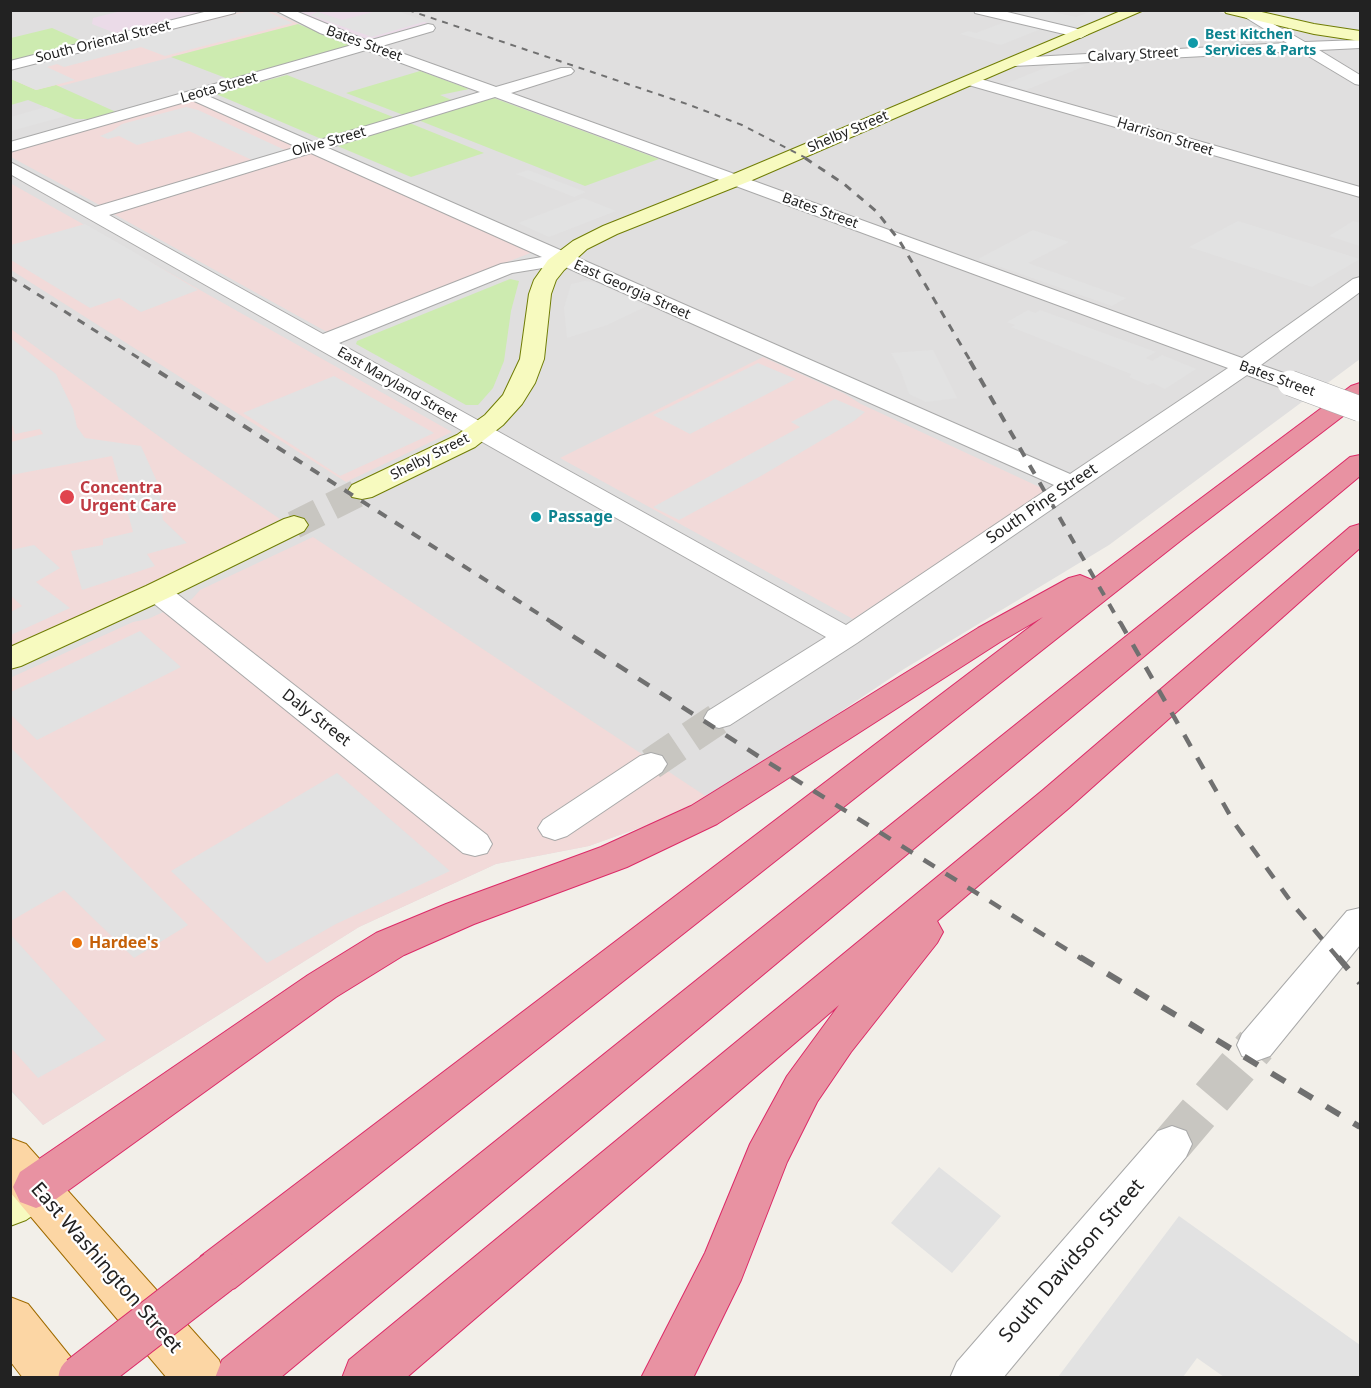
<!DOCTYPE html>
<html>
<head>
<meta charset="utf-8">
<style>
  body { margin:0 }
  #map { position:relative; width:1371px; height:1388px; overflow:hidden; background:#f2efe9; font-family:"Noto Sans",sans-serif }
  canvas { display:block }
  .frame { position:absolute; inset:0; border:12px solid #222; pointer-events:none }
</style>
</head>
<body>
<div id="map">
<canvas width="1371" height="1388"></canvas>
<div class="frame"></div>
</div>
<script>
const context = document.querySelector('canvas').getContext('2d');
context.lineJoin = 'round';
function paint(path, color) { context.fillStyle = color; context.fill(path, 'evenodd'); }
const toPath = rows => new Path2D(rows.map(r => 'M' + r).join(''));
function stroke(path, color, width, dash) { context.strokeStyle = color; context.lineWidth = width; context.lineCap = dash ? 'butt' : 'round'; context.setLineDash(dash || []); context.stroke(path); }
function label(font, color, halo, rows, align = 'center') {
  context.font = font + ' "Noto Sans",sans-serif'; context.lineWidth = 4.5; context.setLineDash([]); context.textBaseline = 'middle'; context.strokeStyle = halo; context.fillStyle = color; for (const [text, x, y, turn = 0] of rows) {
    context.save(); context.translate(x, y); context.rotate((+turn || 0) * Math.PI / 180); context.textAlign = isNaN(turn) ? turn : align; if (halo) context.strokeText(text, 0, 0); context.fillText(text, 0, 0); context.restore();
  }
}
const residential = toPath([
  [1210,10,1305,32,1360,41,1360,359,1109,545,904,669,700,806,589,846,496,864,359,927,43,1125,26,1107,10,1090,10,11]
]);
const commercial = toPath([
  [246,11,270,11,299,24,34,93,11,83,10,69],
  [191,100,297,148,105,208,11,157,11,151],
  [309,152,533,252,327,332,112,213],
  [10,183,452,432,346,482,11,270],
  [11,329,182,453,280,519,171,577,11,650],
  [763,357,845,394,861,404,1048,491,853,619,560,458],
  [313,537,710,799,700,806,589,846,496,864,359,927,43,1125,11,1090,10,678,133,622,148,619,192,599,200,590]
]);
const industrial = toPath([
  [114,11,221,11,120,35,92,24,93,18,117,12],
  [292,11,394,11,428,23,366,41]
]);
const grass = toPath([
  [298,24,353,46,231,80,171,57],
  [52,28,86,43,11,62,11,38],
  [420,71,469,89,440,95,454,101,406,116,346,93],
  [287,75,398,119,326,141,216,94],
  [11,79,36,90,56,85,116,112,92,119,75,119,28,100,11,105],
  [491,97,659,159,585,186,418,120],
  [407,122,484,153,411,177,335,145],
  [510,279,519,281,511,311,504,361,493,388,478,405,466,405,356,344,357,341]
]);
const parking = toPath([
  [249,11,266,11,293,23,165,56,141,47,64,67,57,64,47,67,75,80,36,90,11,79,10,69],
  [377,11,396,11,427,21,372,37,310,15,318,12,342,20],
  [1002,11,1047,11,1076,17,1092,11,1112,14,1079,28],
  [1256,11,1360,11,1360,31,1330,27],
  [1005,22,1041,29,1001,45,960,34,968,31,976,33],
  [1074,63,1085,66,1026,90,1005,84,1052,65],
  [46,107,66,116,11,131,11,117],
  [186,107,198,110,285,150,252,160,189,131,137,145,119,136,108,139,100,136,112,131,122,124],
  [528,170,586,192,574,197,516,174],
  [583,198,616,211,549,237,518,223],
  [1238,221,1360,259,1312,287,1189,247],
  [1353,221,1360,223,1360,246,1329,236],
  [85,224,134,252,198,290,141,312,119,298,90,308,11,260,11,245],
  [1033,230,1069,242,1028,263,1126,298,1112,306,978,259],
  [585,281,598,283,647,306,607,325,567,338,564,308,571,284],
  [1028,310,1035,313,1040,310,1156,352,1146,358,1152,361,1162,355,1196,369,1165,389,1153,383,1148,385,1129,377,1131,374,1011,327,1015,325,1007,322],
  [11,338,56,374,73,409,77,427,85,438,141,446,159,486,163,520,187,543,147,554,155,566,82,590,71,551,103,545,103,539,133,532,112,456,11,475,11,442,43,434,40,429,15,434,11,421],
  [933,350,957,398,926,402,909,394,900,369,891,353],
  [758,363,796,379,690,434,653,415],
  [334,376,434,433,340,476,243,413],
  [835,399,865,412,854,421,761,476,679,520,653,507,800,427,791,422],
  [34,545,60,568,36,582,70,608,11,635,11,612,22,606,11,596,11,550],
  [140,631,181,667,37,740,11,715,11,692],
  [11,748,188,925,134,958,64,890,11,921],
  [337,773,450,871,336,924,267,963,171,871],
  [11,935,106,1040,38,1078,11,1048],
  [939,1167,1001,1216,952,1273,891,1223],
  [1179,1216,1360,1345,1360,1377,1224,1377,1197,1358,1183,1377,1058,1377]
]);
const streetTunnelFar1 = toPath([
  [651,764,719,718]
]);
const streetTunnel = toPath([
  [1172,1144,1256,1045]
]);
const secondaryTunnel = toPath([
  [294,525,362,491]
]);
const street = toPath([
  [212,10,236,10,235,13,10,70,10,61,212,10],
  [275,10,293,10,368,41,428,24,433,25,435,28,433,31,382,46,496,87,561,68,571,68,574,71,571,74,511,93,1242,358,1353,279,1360,277,1360,292,1261,365,1298,378,1301,383,1298,388,1290,390,1282,388,1247,375,857,643,730,725,719,728,708,725,704,718,708,711,826,637,10,174,10,162,95,207,297,147,192,100,10,152,10,142,352,45,320,33,275,10],
  [366,50,480,92,313,142,208,96,366,50],
  [495,97,1228,368,1070,474,328,148,495,97],
  [311,153,542,257,501,264,323,334,109,215,311,153],
  [561,265,1054,485,846,625,339,343,512,273,561,265],
  [974,10,999,10,1086,31,1088,34,1081,38,975,13,974,10],
  [1249,10,1305,42,1360,40,1360,48,1319,50,1360,75,1360,85,1355,84,1300,51,1014,66,1007,62,1014,58,1287,43,1240,14,1242,11,1249,10],
  [970,76,1360,187,1360,197,965,84,962,81,965,78,970,76],
  [157,584,167,586,487,835,492,844,487,853,475,856,463,853,147,598,143,592,147,586,157,584],
  [651,753,662,756,667,764,662,772,567,836,555,840,543,836,538,828,543,820,640,756,651,753],
  [1360,908,1360,945,1270,1056,1256,1061,1242,1056,1237,1045,1242,1034,1347,911,1360,908],
  [1172,1126,1186,1131,1192,1144,1186,1157,1003,1378,950,1378,957,1362,1158,1131,1172,1126]
]);
const secondary = toPath([
  [1123,10,1144,10,750,181,617,234,587,249,564,270,556,280,551,294,544,359,535,383,522,404,503,425,475,447,372,497,362,499,352,497,348,491,352,485,457,435,485,415,503,395,520,359,529,294,534,280,548,260,573,241,603,226,736,173,1123,10],
  [1224,10,1253,10,1314,24,1360,31,1360,41,1314,34,1226,13,1224,10],
  [294,516,304,519,308,525,304,531,168,598,21,666,10,669,10,647,146,586,284,519,294,516],
  [36,1166,52,1172,59,1187,52,1202,26,1220,10,1226,10,1179,36,1166]
]);
const primary = toPath([
  [10,1138,26,1144,219,1360,226,1378,167,1378,10,1192,10,1138],
  [10,1297,28,1304,73,1360,80,1378,23,1378,10,1361,10,1297]
]);
const highway = toPath([
  [1360,383,1360,403,1184,538,235,1288,218,1295,201,1288,194,1272,201,1256,1043,617,1000,642,717,824,627,867,474,924,404,955,336,997,52,1202,36,1208,20,1202,13,1187,20,1172,308,975,376,933,446,904,601,847,691,806,978,628,1069,578,1080,575,1092,580,1351,386,1360,383],
  [1360,455,1360,476,280,1378,215,1378,222,1360,1350,457,1360,455],
  [1360,524,1360,548,1069,808,937,921,943,932,937,943,851,1052,817,1102,787,1162,741,1280,693,1378,641,1378,705,1253,750,1144,787,1076,839,1005,406,1378,342,1378,349,1360,1043,790,1350,527,1360,524]
]);
const railFar4 = toPath([
  [408,10,687,104,742,125,808,159]
]);
const railFar3 = toPath([
  [805,158,844,184,876,211,899,240,971,362],
  [10,277,145,362]
]);
const railFar2 = toPath([
  [142,361,553,623],
  [970,361,1120,623]
]);
const railFar1 = toPath([
  [551,622,758,756,1082,959],
  [1120,622,1235,824,1294,906,1339,959]
]);
const rail = toPath([
  [1080,957,1360,1127],
  [1338,957,1360,983]
]);
const streetBridge = toPath([
  [1290,383,1360,409]
]);
const highwayBridge = toPath([
  [81,1378,218,1272]
]);
const markers = [
  [1193,43,6,"#0f9aa8"],
  [67,497,8,"#e0444e"],
  [536,517,6,"#0f9aa8"],
  [77,943,6,"#e8710a"]
];
const farCulturenames = [
  ["Best Kitchen",1205,35],
  ["Services & Parts",1205,51]
];
const farStreetnames = [
  ["South Oriental Street",103,42,-14],
  ["Bates Street",364,44,20],
  ["Calvary Street",1133,55,-3],
  ["Leota Street",219,88,-16],
  ["Shelby Street",848,132,-23],
  ["Harrison Street",1165,137,17],
  ["Olive Street",329,142,-16],
  ["Bates Street",820,211,20],
  ["East Georgia Street",632,290,24],
  ["Bates Street",1277,379,20],
  ["East Maryland Street",397,385,30],
  ["Shelby Street",430,457,-27]
];
const healthNames = [
  ["Concentra",80,488],
  ["Urgent Care",80,506]
];
const streetNames = [
  ["South Pine Street",1042,504,-34],
  ["Daly Street",316,718,38]
];
const cultureNames = [
  ["Passage",548,517]
];
const foodNames = [
  ["Hardee's",89,943]
];
const nearStreetnames = [
  ["South Davidson Street",1072,1261,-49],
  ["East Washington Street",106,1268,49]
];
paint(residential, '#e0dfdf');
paint(commercial, '#f2dad9');
paint(industrial, '#ebdbe8');
paint(grass, '#cdebb0');
paint(parking, '#e2e2e2');
stroke(streetTunnelFar1, '#c8c6c1', 32, [32, 16]);
stroke(streetTunnel, '#c8c6c1', 41, [41, 20]);
stroke(secondaryTunnel, '#c8c6c1', 28, [28, 14]);
stroke(street, '#a9a9a9', 2);
stroke(secondary, '#707d05', 2);
stroke(primary, '#a06b00', 2);
stroke(highway, '#dc2a67', 2);
paint(street, '#fff');
paint(secondary, '#f7fabf');
paint(primary, '#fcd6a4');
paint(highway, '#e892a2');
stroke(railFar4, '#707070', 2, [6, 6]);
stroke(railFar3, '#707070', 3, [8, 8]);
stroke(railFar2, '#707070', 4, [10, 10]);
stroke(railFar1, '#707070', 4.5, [13, 13]);
stroke(rail, '#707070', 6, [16, 16]);
stroke(streetBridge, '#a9a9a9', 26, []);
stroke(highwayBridge, '#dc2a67', 47, []);
stroke(streetBridge, '#fff', 25);
stroke(highwayBridge, '#e892a2', 45);
for (const [x, y, r, color] of markers) { const dot = new Path2D(); dot.arc(x, y, r, 0, 2 * Math.PI); context.fillStyle = color; context.fill(dot); stroke(dot, '#fff', 2); }
label('bold 14px', '#0d838f', '#fff', farCulturenames, 'left');
label('14px', '#222', '#fff', farStreetnames);
label('bold 16px', '#be3a42', '#fff', healthNames, 'left');
label('16px', '#222', '#fff', streetNames);
label('bold 16px', '#0d838f', '#fff', cultureNames, 'left');
label('bold 16px', '#c56008', '#fff', foodNames, 'left');
label('20px', '#222', '#fff', nearStreetnames);
</script>
</body>
</html>
